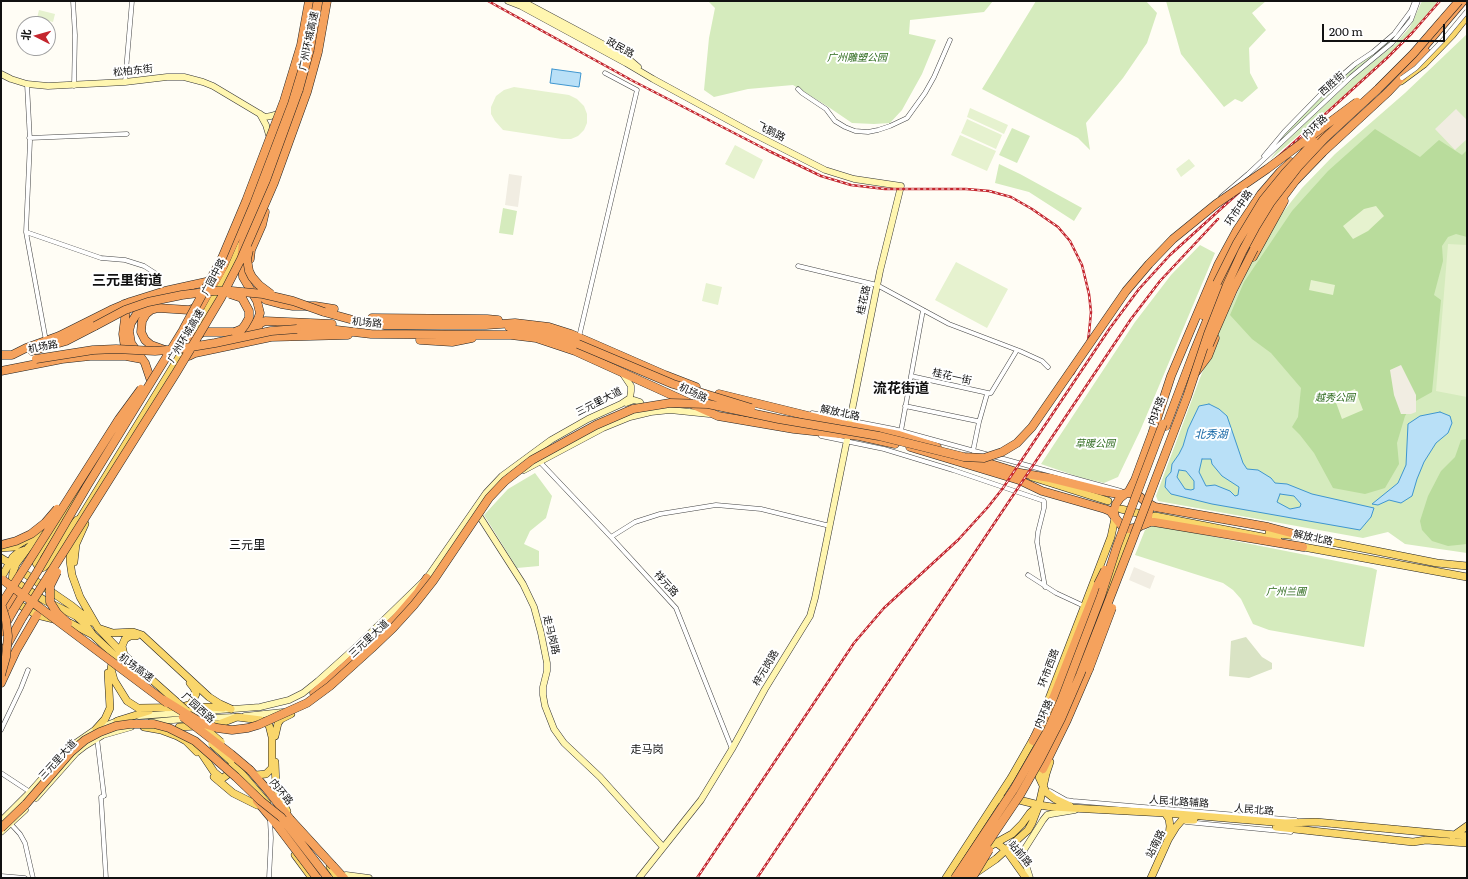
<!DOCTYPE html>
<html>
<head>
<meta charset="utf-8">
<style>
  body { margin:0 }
  #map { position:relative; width:1468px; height:879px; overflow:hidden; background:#fffdf5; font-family:Literata,"Noto Sans SC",serif }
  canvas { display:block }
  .frame { position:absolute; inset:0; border:2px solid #111; pointer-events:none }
  .north { position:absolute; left:16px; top:16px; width:40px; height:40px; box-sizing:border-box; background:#fff; border:1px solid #a0a0a0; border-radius:50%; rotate:276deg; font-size:11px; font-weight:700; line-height:16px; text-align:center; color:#111 }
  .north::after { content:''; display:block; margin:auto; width:14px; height:18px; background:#c4262e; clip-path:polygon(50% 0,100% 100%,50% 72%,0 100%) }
  .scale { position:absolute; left:1322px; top:24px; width:123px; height:18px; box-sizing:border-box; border:2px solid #111; border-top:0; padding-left:5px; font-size:12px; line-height:14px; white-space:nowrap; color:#111; -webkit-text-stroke:3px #fff; paint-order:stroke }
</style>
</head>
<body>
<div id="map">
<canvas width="1468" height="879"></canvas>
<div class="frame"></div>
<div class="north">北</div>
<div class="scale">200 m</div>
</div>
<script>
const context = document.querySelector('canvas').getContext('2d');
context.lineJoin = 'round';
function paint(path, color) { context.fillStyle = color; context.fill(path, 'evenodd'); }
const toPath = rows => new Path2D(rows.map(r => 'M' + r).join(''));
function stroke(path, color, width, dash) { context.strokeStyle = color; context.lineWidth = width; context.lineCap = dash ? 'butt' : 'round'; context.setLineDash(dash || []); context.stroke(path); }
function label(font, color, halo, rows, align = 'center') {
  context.font = font + ' Literata,"Noto Sans SC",serif'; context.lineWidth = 4; context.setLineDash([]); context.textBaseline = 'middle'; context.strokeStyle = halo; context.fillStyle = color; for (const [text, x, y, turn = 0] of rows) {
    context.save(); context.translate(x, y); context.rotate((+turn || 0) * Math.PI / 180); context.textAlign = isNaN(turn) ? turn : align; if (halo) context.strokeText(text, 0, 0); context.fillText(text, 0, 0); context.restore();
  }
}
const green = toPath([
  [708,1,993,1,984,12,910,20,909,34,936,40,922,74,902,110,890,123,874,124,852,123,827,106,793,85,748,89,714,97,704,90,709,38,715,8],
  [1036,1,1146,1,1157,13,1147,43,1123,78,1086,123,1090,150,1078,138,982,89],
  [1166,1,1266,1,1252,13,1266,30,1249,48,1250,73,1258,88,1242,102,1235,99,1224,107,1181,54],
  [1422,1,1438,1,1427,17,1382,62,1360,82,1270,160,1278,149,1351,80,1395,44,1410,27],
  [1405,25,1391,42,1276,147,1275,145,1306,111,1331,86,1391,39],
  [1467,34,1467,553,1405,544,1388,532,1363,538,1158,501,1156,496,1200,378,1221,327,1251,263,1272,226,1302,188,1335,154,1405,93],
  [1012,128,1030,136,1017,163,999,155],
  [999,164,1020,174,1082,208,1074,221,1029,192,995,183],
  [503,208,517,211,513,235,499,233],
  [1200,245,1215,253,1140,431,1118,477,1104,483,1079,477,1041,464,1135,322,1171,275],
  [535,473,552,496,546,518,530,531,524,544,539,551,539,566,517,568,484,515,508,489],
  [1154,525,1372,568,1377,570,1364,647,1269,630,1253,624,1241,599,1233,590,1223,583,1135,555,1145,530]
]);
const forest = toPath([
  [1375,129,1420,157,1439,140,1462,155,1467,150,1467,237,1456,234,1448,237,1442,246,1443,261,1434,295,1441,300,1432,392,1414,402,1405,416,1397,443,1399,464,1385,488,1365,494,1333,488,1314,453,1300,435,1292,427,1298,417,1301,388,1271,353,1252,339,1230,315,1244,282,1292,211,1328,171],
  [1467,439,1467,544,1448,546,1432,541,1422,530,1420,521,1428,496,1441,471,1455,457,1461,440]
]);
const cemetery = toPath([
  [1246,637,1262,657,1272,663,1272,669,1249,678,1229,676,1231,641]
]);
const pitch = toPath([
  [39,10,55,14,53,22,37,18],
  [514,87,569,95,577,99,584,106,587,114,587,123,584,130,578,136,571,139,562,139,503,130,495,121,491,114,491,107,496,96,504,90],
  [970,108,1008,125,1004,134,967,117],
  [967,119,1002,135,996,149,961,133],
  [960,135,996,151,987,171,951,155],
  [735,145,763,160,754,179,725,164],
  [1189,159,1195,166,1181,177,1176,169],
  [1376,206,1384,216,1368,231,1353,239,1343,226,1364,209],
  [1448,244,1467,245,1467,397,1436,391],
  [956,262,1008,289,987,328,935,300],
  [1311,280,1335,285,1333,295,1309,290],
  [706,283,722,287,718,305,702,301],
  [1355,389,1363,410,1342,419,1334,397]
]);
const plaza = toPath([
  [1456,109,1467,120,1467,139,1455,150,1435,129],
  [509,174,522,176,518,207,505,205],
  [1401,365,1416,395,1416,412,1411,414,1401,414,1394,395,1390,370],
  [1134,567,1155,576,1150,589,1129,580]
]);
const water = toPath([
  [552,69,581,73,579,87,550,83,552,69],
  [1209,404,1219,409,1227,416,1243,463,1247,469,1258,470,1271,478,1275,483,1287,484,1312,494,1374,508,1371,517,1360,530,1212,504,1171,494,1165,487,1166,478,1171,472,1172,464,1179,454,1183,446,1188,429,1199,406,1209,404],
  [1202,459,1211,459,1212,464,1222,476,1239,487,1238,495,1235,496,1230,491,1215,485,1206,486,1199,472,1202,459],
  [1179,470,1186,471,1194,481,1194,489,1191,490,1185,489,1177,477,1179,470],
  [1280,494,1294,496,1301,504,1300,507,1290,509,1277,502,1280,494],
  [1440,412,1450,416,1452,423,1448,433,1436,443,1424,462,1417,479,1412,496,1401,503,1389,500,1378,505,1372,504,1398,483,1406,465,1408,424,1420,416,1440,412]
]);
const primaryTunnel = toPath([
  [1107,505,1120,509]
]);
const street = toPath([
  [73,1,75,35,74,86],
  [125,82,132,1],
  [27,84,30,141,26,232,46,341],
  [798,89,802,93,826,109,835,121,845,127,855,131,868,132,878,130,890,126,907,118,925,93,934,77,950,40],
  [29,138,127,134],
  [1264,156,1284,132,1325,90,1355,64,1373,52,1394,34,1411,11,1415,1],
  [1221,197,1248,174,1351,77,1392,43,1411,20,1418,1],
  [26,232,101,258,125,260,144,266,155,273],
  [798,266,877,285,949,324,1020,351,1042,361,1048,367],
  [579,337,637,90,605,73],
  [911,376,988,393],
  [905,406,977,421],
  [812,413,894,429,1121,491],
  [901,431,923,310],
  [821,436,884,449,953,470,1041,500,1044,501,1044,508,1038,532,1037,542,1045,587],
  [973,451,979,422,987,394,991,393,1017,350],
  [539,461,611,537,676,608,732,749],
  [611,537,635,522,660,514,716,505,761,509,830,526],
  [1028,575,1056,593,1084,606],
  [1,730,21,688,28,670],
  [97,738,104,796,101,797,106,878],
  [1,773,30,792],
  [1050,791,1066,800,1073,801,1296,820],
  [9,822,20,834,25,843,33,878],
  [1186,822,1291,832],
  [1,876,25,878],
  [269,878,271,838,270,821]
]);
const secondary = toPath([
  [508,1,521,6,626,63,653,79,752,133,825,170,854,179,901,186,880,271,850,420],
  [522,1,625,56,638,67],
  [1,74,11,79,27,84,48,86,125,82,167,77,184,77,203,82,213,86,265,117,271,116,277,114],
  [260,114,266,125,269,135],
  [626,403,634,400,640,402,642,406,641,411],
  [524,470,603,428,630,417,651,412,670,410,709,414],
  [480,517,523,584,534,607,541,633,547,663,547,671,543,687,543,695,545,706,554,729,564,743,600,777,663,847],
  [139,716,260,707,289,700,303,693,318,681,357,646,427,578,486,493,502,476,551,440,588,419,621,404,630,398,631,391,631,386,623,374],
  [245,716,283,712],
  [151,722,184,719,234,717],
  [36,798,76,753,85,746,103,735,131,727],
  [1,821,30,792,70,747,96,729,120,720],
  [1,832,25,810],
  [346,875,369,878],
  [639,878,701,800,732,749,765,689,810,616,815,598,847,440],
  [1030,878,1025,862,1024,850,1043,820,1047,815,1051,814,1075,810]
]);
const primary = toPath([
  [1401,81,1424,64,1452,35,1467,16],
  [1032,477,1108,501],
  [1121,509,1141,514],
  [1155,516,1278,540],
  [59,518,70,506,81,488],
  [59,520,37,556,36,563,38,566,42,568,44,567,49,562,67,532,77,520],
  [76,525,206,313,231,268,241,245],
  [1269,533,1306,537,1437,563,1467,566],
  [70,541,70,561,72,575,80,597,98,628],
  [1298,546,1467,577],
  [1,548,14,547,31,537],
  [1,558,6,561],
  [74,562,76,544,85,524],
  [24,573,72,606,92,622],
  [1,578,13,557,19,552,25,550],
  [17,583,44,600,76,616,85,624,93,635,126,666],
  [11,590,13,572,16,564,28,548,47,529],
  [15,600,20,605,37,615,70,623,93,635],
  [1103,600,1130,529],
  [98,628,113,633,133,632,142,635,209,697,220,704,231,709],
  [99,629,124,655],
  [124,655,122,646,125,639,130,636,136,636],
  [119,659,115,659,112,663,111,669,114,680,127,701,138,708,210,707,223,708],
  [185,706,191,704,196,694,194,688,190,683],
  [1045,709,1111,537,1115,518],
  [117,721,149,711],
  [210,725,219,724,237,717,261,720,269,725,272,737,272,768,266,774,256,775],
  [144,727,161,730,177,736,186,741,197,752],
  [96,729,105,719,110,708,108,673],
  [180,735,177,731,179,727,197,726],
  [275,736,278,723,281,719,291,714],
  [1037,738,1043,729,1052,711,1071,664],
  [196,745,214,772,220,777,223,778,227,775,230,768,231,761],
  [231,761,267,803],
  [275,762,276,787,280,797,287,811],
  [1039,762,1039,777,1046,792,1055,799,1070,806],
  [214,777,233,793,257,805],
  [997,800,1015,799,1039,805,1052,807,1165,813,1285,823,1316,822,1467,836],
  [1165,813,1169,819,1170,826,1169,836],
  [1276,827,1413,842,1426,840,1467,843],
  [1453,836,1467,826],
  [994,841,1006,850,1026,878],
  [983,850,1012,834,1022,824,1030,813,1039,805],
  [295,855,312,878],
  [330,867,338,878],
  [974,874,996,859,1028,830,1032,823,1039,805,1046,774,1050,762],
  [946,878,1011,778,1035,736],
  [1151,878,1168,840,1176,827,1182,820,1194,820]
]);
const highway = toPath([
  [1418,54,1463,1],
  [1308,145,1342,117],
  [1253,257,1284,201],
  [250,259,251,250,262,225,265,212],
  [1234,280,1254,240,1265,221,1295,181,1323,152,1388,92,1426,52],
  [256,291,266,300,281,304,293,306,315,306,334,309],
  [124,304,126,311,123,334,126,355],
  [324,312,353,320,385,325,486,325,515,323,549,327,571,334,665,375,696,387],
  [1202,315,1215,287],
  [372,318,487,319,498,320],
  [509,327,548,334,578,344],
  [297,329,328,329,371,334,511,335,536,338,575,351,718,416,794,429,859,436,895,444],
  [258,330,259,324,265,321,332,324],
  [238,337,252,328,258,319,260,313,257,301,243,277,241,261,243,242,302,89,313,51,321,1],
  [420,340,452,342,472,338],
  [189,341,203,332,235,332],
  [165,350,151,345,145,340,141,332,142,321,146,314,151,310,158,308,189,310,201,306,221,271,243,222,295,88,306,50,313,1],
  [32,351,66,341,95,326],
  [1,355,12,355,26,348,59,336,111,310,130,302,165,291,206,282,213,279],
  [189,356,195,353,271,337,348,335],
  [1,371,62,359,90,356,126,356,142,359],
  [1196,372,1208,356,1215,338],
  [150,378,145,363,131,343,129,331,131,323,136,315,144,307,151,303],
  [719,394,841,424,899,435,937,447],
  [1166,426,1194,352,1229,266],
  [910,447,1019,480,1042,491,1105,509,1110,511,1121,525,1128,529,1139,527,1145,523,1148,517,1149,511,1146,502,1139,496,1132,493,1118,494,1102,491,1050,478,1020,473,975,459],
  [1146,502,1155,507,1268,527,1306,537],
  [1115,517,1114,511,1116,504,1120,498,1129,491,1135,480,1152,434,1171,376,1218,265,1237,230,1261,194,1280,172,1291,162],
  [1143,525,1150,522,1154,522,1303,547],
  [1,614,13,597],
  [1,632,13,611],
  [1,656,22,618],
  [1,683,16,651,37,615],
  [314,693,343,668,394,620,418,592,427,578],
  [1033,741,1054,696,1098,584],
  [1043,769,1067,720,1089,669],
  [250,770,270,793,290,819],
  [257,801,277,825],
  [333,866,344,878]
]);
const rail = toPath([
  [488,1,633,81,769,151,821,176,851,185,885,189,966,189,989,191,1011,197,1032,209,1058,227,1070,241,1082,265,1089,294,1091,312,1089,333,1087,348,1073,374],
  [697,878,854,643,884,608,958,540,988,507,1003,488,1110,328,1139,289,1170,255,1387,58,1412,33,1440,1],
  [757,878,1131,319,1160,281,1218,219]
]);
const streetBridge = toPath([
  [1402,78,1416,68,1443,40,1467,11]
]);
const primaryBridge = toPath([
  [124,655,187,711],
  [126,666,141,679],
  [200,724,221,742],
  [212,744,231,761]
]);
const highwayBridge = toPath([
  [249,250,247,259,249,271,252,277,259,285,271,294],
  [1217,283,1237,243,1263,200,1285,173,1314,142],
  [230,294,242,298,249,311,249,318,245,325,242,329,235,332],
  [95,326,125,310,148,302,182,295,214,291,232,291,263,294,293,301,324,312],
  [578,344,673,384,751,408],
  [1209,345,1233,290,1254,249],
  [36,359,93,350,116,349,155,351,179,349,215,343,271,331,297,329],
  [1,545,16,541,31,534,45,523,57,509],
  [57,572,50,586,50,602,57,613,68,623],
  [3,580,167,703],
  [1098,584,1105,570],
  [1,604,6,620,8,636,6,657,1,675],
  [1,605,119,419,141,389],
  [13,611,37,572,87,486,183,330,222,258,246,201,284,101,301,45,309,1],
  [22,618,176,373,221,298,241,259,274,183,307,92,318,52,327,1],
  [1089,669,1112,608],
  [164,700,185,713,204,724,217,728,232,730,248,728,258,725,307,703,330,686,372,648,393,628,414,605,433,581,489,498,505,481,532,460,596,425,633,409,670,403,708,404,779,419,879,436,964,457,984,458,1002,452,1017,443,1032,427,1126,291,1149,264,1173,239,1216,204,1267,169,1357,102],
  [183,717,231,754,250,770],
  [290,819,333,866],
  [277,825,317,878],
  [1,828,26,804,71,752,85,740,100,732,116,726,130,724,154,724,169,728,195,741,236,777,261,801,281,817,328,878],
  [955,878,1014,789,1048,730,1061,701,1101,596,1117,546,1163,424],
  [964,878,1020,795,1041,758,1061,719,1080,675,1132,541,1187,397,1208,334,1227,285,1242,252,1255,228,1271,202,1298,167,1325,138,1378,89,1413,54,1459,1],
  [972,878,989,850]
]);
const streetNames = [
  ["广州环城高速",309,41,-78],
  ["政民路",620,48,29],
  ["松柏东街",133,71,-6],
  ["西胜街",1332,84,-42],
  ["内环路",1315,127,-44],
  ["飞鹅路",771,132,27],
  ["环市中路",1239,208,-56],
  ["广园中路",214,277,-62],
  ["桂花路",864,300,-78],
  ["机场路",367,323,5],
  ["广州环城高速",186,336,-59],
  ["机场路",43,347,-11],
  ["桂花一街",952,377,13],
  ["机场路",693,393,25],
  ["三元里大道",599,402,-27],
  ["内环路",1157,411,-69],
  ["解放北路",840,413,12],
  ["解放北路",1313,538,12],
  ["祥元路",666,584,48],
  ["走马岗路",551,635,76],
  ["三元里大道",369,639,-43],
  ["机场高速",136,668,36],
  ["梓元岗路",766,668,-59],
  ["环市西路",1049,668,-69],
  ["广园西路",198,708,42],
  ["内环路",1044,714,-66],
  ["三元里大道",58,760,-47],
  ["内环路",281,792,51],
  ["人民北路辅路",1179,802,4],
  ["人民北路",1254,810,5],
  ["站南路",1156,844,-63],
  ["站前路",1020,854,50]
];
const parkNames = [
  ["广州雕塑公园",857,58],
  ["越秀公园",1335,398],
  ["草暖公园",1095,444],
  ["广州兰圃",1286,592]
];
const waterNames = [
  ["北秀湖",1211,435]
];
const neighbourhoodNames = [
  ["走马岗",647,750]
];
const quarterNames = [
  ["三元里",247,545]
];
const districtNames = [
  ["三元里街道",127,281],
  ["流花街道",901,389]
];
paint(green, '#d5ebbd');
paint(forest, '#b9dc9c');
paint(cemetery, '#d9e3c4');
paint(pitch, '#e6f2cf');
paint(plaza, '#f1ede2');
paint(water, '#b9e0f7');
stroke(water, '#3f96cf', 1);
stroke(primaryTunnel, '#dbdad3', 7, [7, 3.5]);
stroke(street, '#444', 5);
stroke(secondary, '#333', 7);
stroke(primary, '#222', 8);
stroke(highway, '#222', 9);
stroke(street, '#fff', 4);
stroke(secondary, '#fff6b0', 6);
stroke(primary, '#f9d66b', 7);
stroke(highway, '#f5a25d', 8);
stroke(rail, '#c4262e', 2.5);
stroke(rail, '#fff', 1, [3]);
stroke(streetBridge, '#444', 5, []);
stroke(primaryBridge, '#222', 8, []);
stroke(highwayBridge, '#222', 9, []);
stroke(streetBridge, '#fff', 4);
stroke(primaryBridge, '#f9d66b', 7);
stroke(highwayBridge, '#f5a25d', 8);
label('10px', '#111', '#fff', streetNames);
label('italic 10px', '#2f6b1f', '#fff', parkNames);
label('italic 11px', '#1768a6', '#fff', waterNames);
label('11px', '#111', '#fff', neighbourhoodNames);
label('12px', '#111', '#fff', quarterNames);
label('bold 14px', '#111', '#fff', districtNames);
</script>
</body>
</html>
